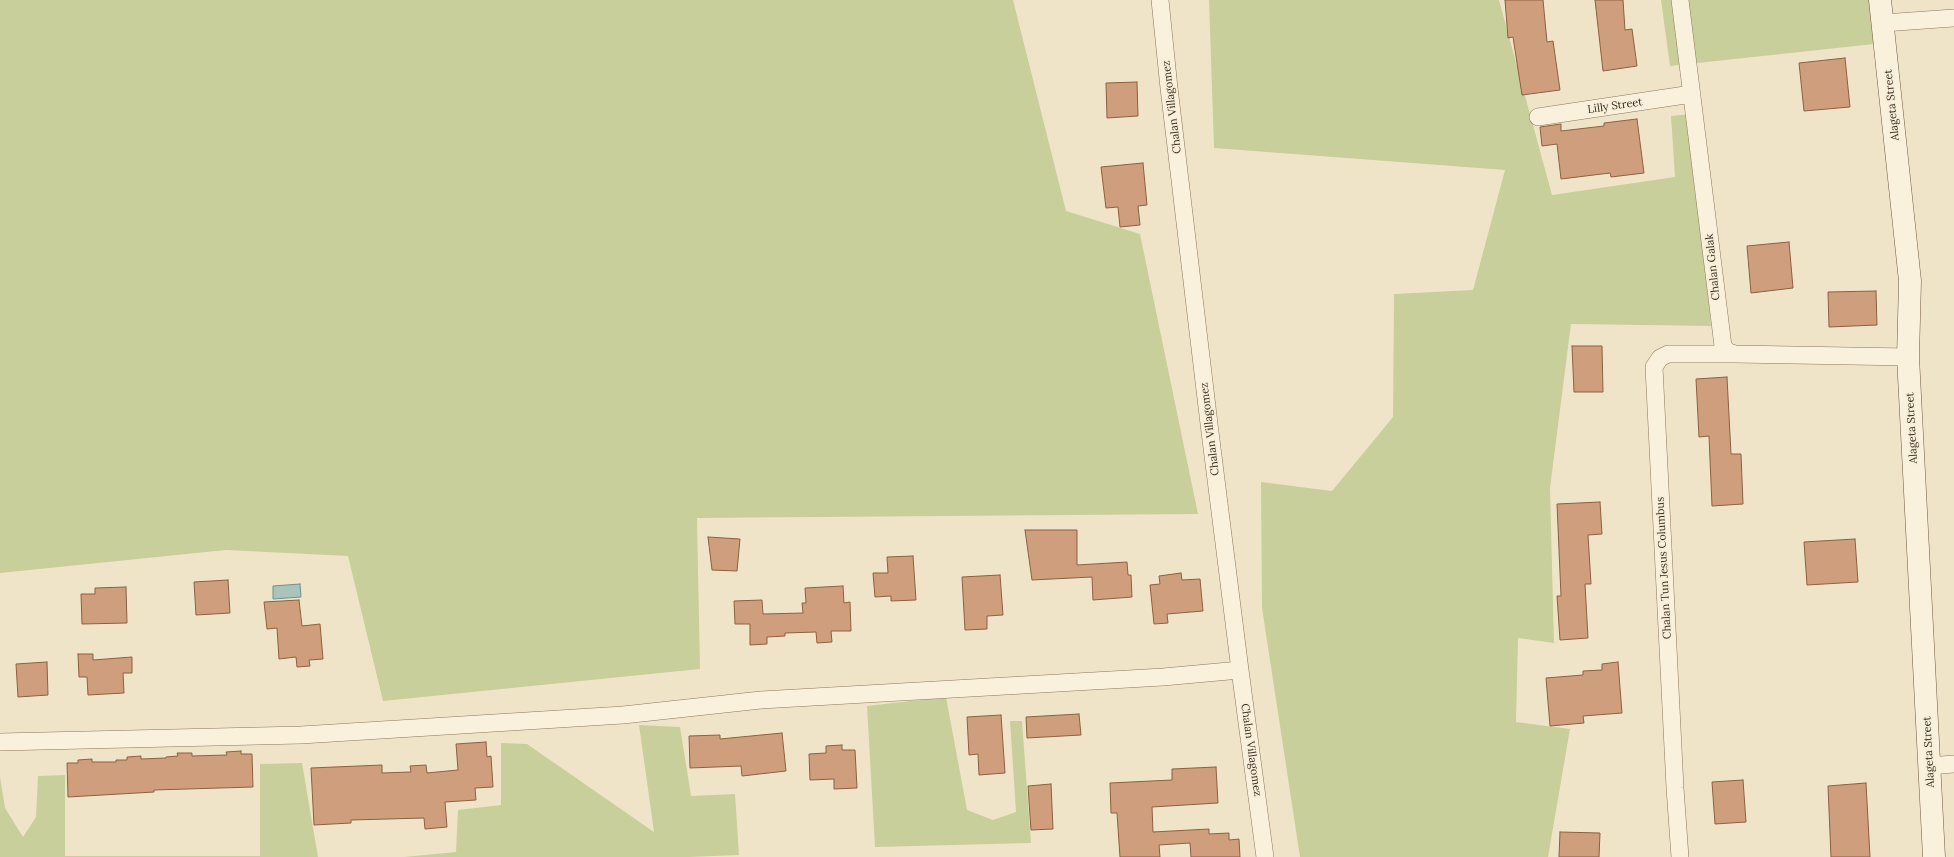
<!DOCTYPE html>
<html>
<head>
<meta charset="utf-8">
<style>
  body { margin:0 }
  canvas { display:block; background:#f0e4c8 }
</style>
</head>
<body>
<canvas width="1954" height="857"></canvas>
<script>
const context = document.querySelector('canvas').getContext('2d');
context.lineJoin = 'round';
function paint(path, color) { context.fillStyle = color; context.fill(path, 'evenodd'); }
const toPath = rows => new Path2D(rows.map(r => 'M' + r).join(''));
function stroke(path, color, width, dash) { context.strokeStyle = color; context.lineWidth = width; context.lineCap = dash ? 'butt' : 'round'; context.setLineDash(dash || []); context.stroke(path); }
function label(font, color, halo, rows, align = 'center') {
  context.font = font + ' Lora,serif'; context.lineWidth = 3.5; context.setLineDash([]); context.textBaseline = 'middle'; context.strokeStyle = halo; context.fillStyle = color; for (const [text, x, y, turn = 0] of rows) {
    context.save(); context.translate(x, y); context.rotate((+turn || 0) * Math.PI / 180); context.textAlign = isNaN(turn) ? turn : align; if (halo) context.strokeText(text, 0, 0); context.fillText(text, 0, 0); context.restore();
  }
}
const green = toPath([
  [0,0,1013,0,1066,211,1140,234,1198,514,697,518,700,669,383,701,348,556,226,550,0,573],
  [1209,0,1499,0,1552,195,1675,177,1671,116,1691,114,1711,326,1571,324,1550,488,1554,643,1518,638,1516,722,1570,729,1548,857,1300,857,1262,608,1261,482,1332,491,1393,417,1394,294,1473,290,1505,170,1214,148],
  [1661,0,1869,0,1874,44,1670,66],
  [946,697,967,810,993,820,1016,812,1010,721,1022,721,1031,843,875,847,867,706],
  [639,725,680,727,691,796,735,794,739,855,689,857,404,857,456,852,458,810,501,805,501,743,527,744,654,832],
  [302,763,318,857,0,857,0,777,5,808,23,837,36,817,38,776,65,775,65,856,260,856,260,764]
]);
const water = toPath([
  [300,584,301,597,273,599,273,586,300,584]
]);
const building = toPath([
  [1505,0,1543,0,1547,42,1553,41,1560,90,1522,95,1513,37,1508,38,1505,0],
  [1595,0,1623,0,1625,30,1632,29,1637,66,1603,71,1595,0],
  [1845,58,1850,107,1804,111,1799,63,1845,58],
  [1137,82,1138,116,1107,118,1106,83,1137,82],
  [1637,119,1644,173,1611,177,1610,173,1561,179,1557,144,1542,146,1540,127,1561,124,1561,131,1604,126,1604,123,1637,119],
  [1143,163,1147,205,1138,206,1140,225,1120,227,1118,207,1106,208,1101,167,1143,163],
  [1789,242,1793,288,1751,293,1747,246,1789,242],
  [1876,291,1877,325,1829,327,1828,292,1876,291],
  [1572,346,1602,346,1603,392,1574,392,1572,346],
  [1727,377,1731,454,1741,454,1743,504,1712,506,1709,436,1699,437,1696,379,1727,377],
  [1600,502,1602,534,1588,535,1591,584,1585,584,1588,638,1560,640,1557,596,1561,596,1557,504,1600,502],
  [1025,530,1077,530,1077,565,1127,562,1128,575,1131,575,1132,597,1093,600,1092,577,1032,580,1025,530],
  [708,537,740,539,737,571,712,570,708,537],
  [1855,539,1858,582,1807,585,1804,542,1855,539],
  [913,556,916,600,891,601,891,596,875,597,873,573,888,573,887,557,913,556],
  [1181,573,1182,580,1200,579,1203,611,1167,614,1168,623,1154,624,1150,585,1160,584,1159,576,1181,573],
  [1000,575,1003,615,987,616,987,629,965,630,962,577,1000,575],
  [228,580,230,613,196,615,194,582,228,580],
  [843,586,844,603,850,602,851,631,831,631,832,642,817,643,816,632,785,633,785,636,767,637,767,644,750,645,750,624,735,624,734,601,762,600,763,614,803,613,802,603,806,603,805,588,843,586],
  [126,587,127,623,82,624,81,594,95,594,95,588,126,587],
  [299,600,302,626,320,624,323,659,309,660,310,666,297,667,296,657,279,659,277,628,267,629,264,602,299,600],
  [78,654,93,654,93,660,132,657,132,673,123,673,124,693,88,695,87,677,79,677,78,654],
  [47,662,48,695,18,697,16,664,47,662],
  [1618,662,1622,713,1583,716,1584,723,1550,726,1546,678,1583,675,1583,671,1602,670,1602,664,1618,662],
  [1079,714,1081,735,1027,738,1026,717,1079,714],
  [1001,715,1005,773,979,775,978,754,969,755,967,717,1001,715],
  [782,733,786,771,742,776,741,766,690,768,689,736,720,735,720,739,782,733],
  [486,742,487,757,491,756,493,787,475,788,476,800,445,802,447,827,425,829,424,818,351,820,351,823,314,825,311,768,382,765,382,773,411,772,410,766,426,765,427,773,458,770,456,744,486,742],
  [842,745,842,750,855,750,857,788,834,789,834,779,810,780,809,754,826,753,826,746,842,745],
  [241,751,241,754,252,754,253,787,154,790,154,792,68,797,67,763,78,763,78,760,92,759,92,762,116,762,116,760,127,760,127,757,141,756,141,759,166,758,166,757,178,756,177,753,192,753,192,756,227,755,226,752,241,751],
  [1216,767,1218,803,1152,807,1153,832,1209,829,1209,834,1229,833,1229,840,1239,839,1240,857,1191,857,1190,843,1159,845,1160,857,1120,857,1117,813,1111,813,1110,783,1172,780,1172,769,1216,767],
  [1743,780,1746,822,1715,824,1712,782,1743,780],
  [1866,783,1870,857,1831,857,1828,786,1866,783],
  [1051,784,1053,829,1031,830,1028,786,1051,784],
  [1560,832,1600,833,1599,857,1559,857,1560,832]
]);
const street = toPath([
  [1160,0,1169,88,1210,432,1240,670,1265,857],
  [1680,0,1723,346,1728,352,1735,354,1908,357],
  [1883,23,1954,18],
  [1538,117,1692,94],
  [0,742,301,735,623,715,761,700,1163,677,1240,670],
  [1929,766,1954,764],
  [1680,857,1675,788,1654,367,1660,358,1668,354,1735,354]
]);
const secondary = toPath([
  [1880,0,1910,281,1908,357,1934,857]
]);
const streetNames = [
  ["Alageta Street",1892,105,-96],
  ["Lilly Street",1615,106,-8],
  ["Chalan Villagomez",1172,107,-97],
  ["Chalan Galak",1713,267,-96],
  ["Alageta Street",1912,428,-93],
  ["Chalan Villagomez",1210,429,-97],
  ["Chalan Tun Jesus Columbus",1664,568,-93],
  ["Chalan Villagomez",1251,750,82],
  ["Alageta Street",1929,752,-93]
];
paint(green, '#c9cf9b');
paint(water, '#a9c4bc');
stroke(water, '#6f938a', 1);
paint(building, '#cf9f7d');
stroke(building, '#8d5f41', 1);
stroke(street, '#8d765c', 18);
stroke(secondary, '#6f573f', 23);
stroke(street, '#faf1dc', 17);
stroke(secondary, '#faf1dc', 22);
label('11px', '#3d2e20', '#f7eed8', streetNames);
</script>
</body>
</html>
